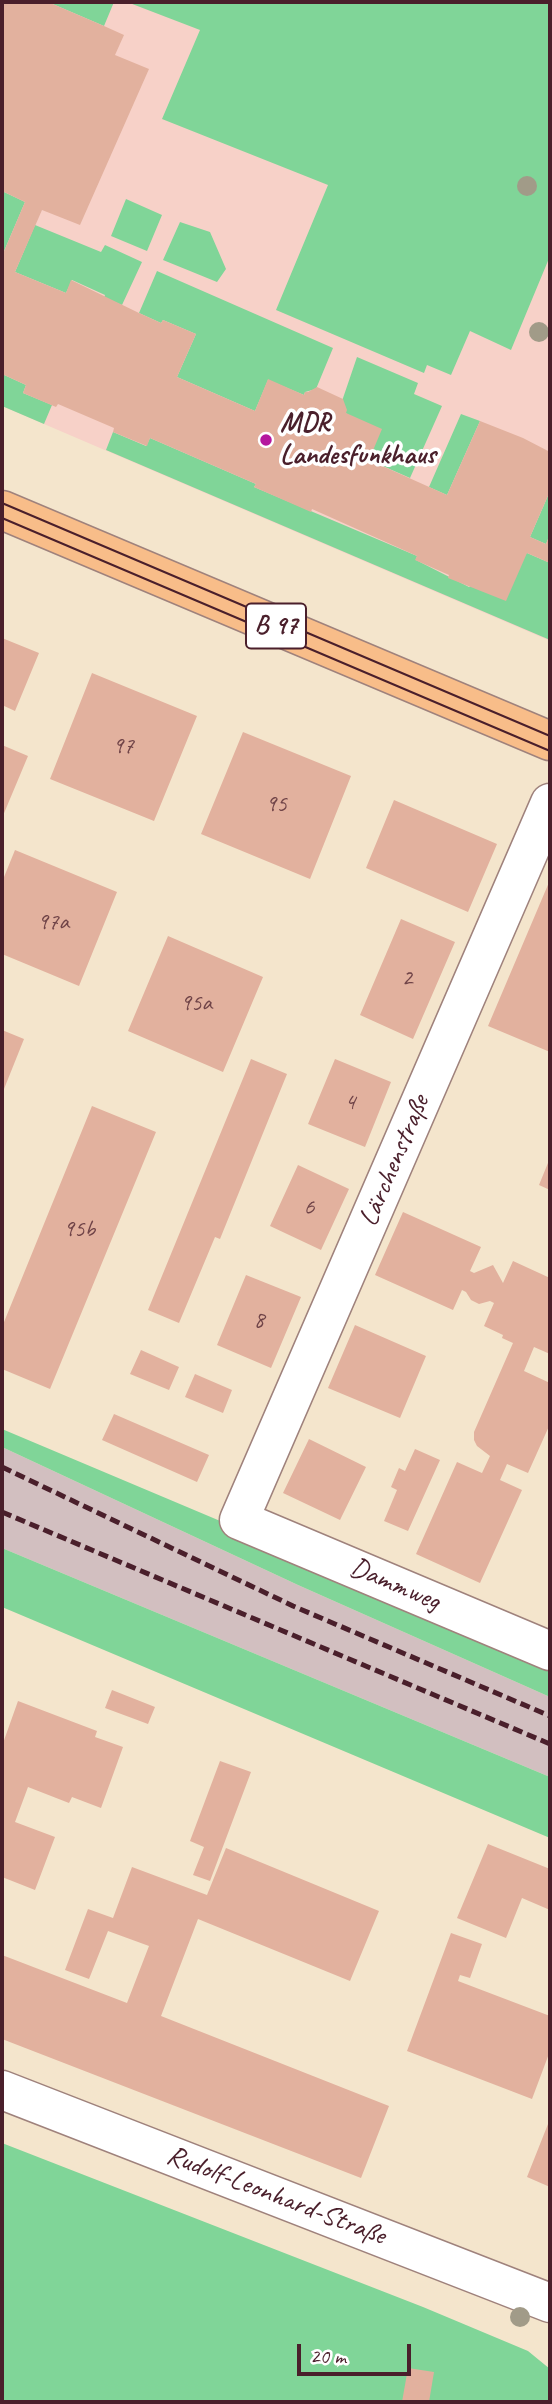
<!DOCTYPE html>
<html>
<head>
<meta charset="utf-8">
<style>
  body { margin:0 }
  #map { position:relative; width:552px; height:2404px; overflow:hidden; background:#f4e5cc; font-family:Caveat,sans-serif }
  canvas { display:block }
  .frame { position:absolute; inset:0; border:4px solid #4a1f2b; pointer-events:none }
  .scale { position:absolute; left:297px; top:2344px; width:114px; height:32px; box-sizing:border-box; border:4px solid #4a1f2b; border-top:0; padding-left:9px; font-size:21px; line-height:24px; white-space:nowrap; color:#4a1f2b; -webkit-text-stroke:5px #fff; paint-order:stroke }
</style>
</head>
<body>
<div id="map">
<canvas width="552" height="2404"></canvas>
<div class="frame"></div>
<div class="scale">20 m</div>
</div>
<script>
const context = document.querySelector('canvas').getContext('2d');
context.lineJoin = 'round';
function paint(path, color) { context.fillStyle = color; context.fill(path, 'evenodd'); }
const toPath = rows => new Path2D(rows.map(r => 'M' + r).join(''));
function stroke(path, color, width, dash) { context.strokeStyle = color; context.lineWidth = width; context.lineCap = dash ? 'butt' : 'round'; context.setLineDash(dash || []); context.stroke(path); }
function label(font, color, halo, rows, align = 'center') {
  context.font = font + ' Caveat,sans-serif'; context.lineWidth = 7; context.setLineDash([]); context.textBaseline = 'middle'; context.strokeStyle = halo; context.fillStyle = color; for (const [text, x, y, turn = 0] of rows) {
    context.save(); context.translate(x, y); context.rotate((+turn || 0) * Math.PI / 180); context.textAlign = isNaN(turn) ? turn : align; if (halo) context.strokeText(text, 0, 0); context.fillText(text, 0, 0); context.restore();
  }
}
const built = toPath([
  [2,2,550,2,550,634,548,640,2,406]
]);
const industrial = toPath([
  [2,1447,298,1585,550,1697,550,1777,2,1548]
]);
const green = toPath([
  [48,2,114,2,104,26],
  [127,2,550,2,550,256,511,350,470,331,451,375,427,365,424,373,276,310,328,185,162,119,200,30],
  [2,191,25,202,2,256],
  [126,199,162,215,147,251,111,236],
  [180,222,210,232,226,269,217,282,163,260],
  [35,225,101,252,105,245,142,262,122,305,104,298,105,295,72,280,66,293,15,272],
  [157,271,333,348,316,389,305,392,304,395,268,380,255,411,177,377,196,334,163,320,161,323,139,313],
  [357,357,418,383,414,394,442,406,410,478,369,460,346,413,342,401],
  [2,374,26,385,23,393,52,405,44,424,2,406],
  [461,414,480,421,447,495,429,487],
  [113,432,146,446,150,438,256,484,254,487,417,556,416,560,469,587,527,553,550,563,550,640,106,450],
  [550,491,550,534,546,544,530,537],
  [2,1429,550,1660,550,1697,298,1585,2,1447],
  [2,1548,550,1777,550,1838,2,1607],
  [2,2143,423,2307,528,2351,550,2369,550,2402,2,2402]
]);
const building = toPath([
  [2,2,48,2,104,26,124,35,115,55,149,69,80,225,42,210,15,272,66,293,71,280,139,313,161,323,163,320,196,334,177,377,255,411,268,379,304,395,305,392,308,392,317,387,343,399,347,410,346,413,382,429,369,460,447,495,480,421,523,438,550,452,550,491,530,537,546,544,550,534,550,563,527,553,506,601,448,578,449,575,415,560,417,556,312,509,311,512,254,487,256,484,150,438,147,446,113,432,114,428,58,404,56,407,23,393,26,385,2,374,2,256,25,202,2,191],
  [2,638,39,653,15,711,2,705],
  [92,673,197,716,154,821,50,779],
  [243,732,351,776,310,879,201,834],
  [2,745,28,756,2,818],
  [394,800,497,844,468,912,366,868],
  [15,850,117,892,79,986,2,954,2,882],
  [550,880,550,1052,488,1026],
  [401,919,455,942,413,1039,360,1015],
  [168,936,263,977,223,1072,128,1031],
  [2,1030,24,1039,2,1094],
  [251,1059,287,1074,220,1239,215,1237,179,1323,148,1310],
  [335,1059,391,1082,365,1147,308,1124],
  [92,1106,156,1132,50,1389,2,1369,2,1327],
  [550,1158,550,1190,539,1185],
  [298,1165,349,1189,321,1250,270,1226],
  [403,1212,481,1247,470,1271,474,1273,493,1265,503,1283,513,1261,550,1278,550,1354,534,1347,524,1371,550,1383,550,1424,528,1473,507,1464,500,1480,522,1490,480,1583,416,1554,457,1462,482,1473,490,1456,477,1446,474,1440,474,1432,513,1343,502,1338,503,1335,484,1326,494,1303,490,1301,479,1304,471,1300,466,1292,462,1290,453,1310,375,1275],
  [246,1275,301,1297,271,1368,217,1345],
  [355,1325,426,1356,400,1418,328,1388],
  [141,1350,179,1367,169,1390,130,1374],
  [195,1374,232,1390,223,1413,185,1397],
  [114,1414,209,1455,197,1482,102,1440],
  [309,1439,366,1467,340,1520,283,1493],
  [415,1449,440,1460,408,1531,384,1521,397,1490,391,1487,399,1468,405,1471],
  [112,1690,155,1707,148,1724,105,1708],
  [18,1701,97,1731,95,1737,123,1747,101,1808,72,1797,69,1803,28,1787,15,1822,55,1837,35,1890,2,1877,2,1746],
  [220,1761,251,1772,210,1881,193,1875,204,1847,190,1841],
  [488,1844,550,1869,550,1910,522,1898,506,1938,457,1918],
  [226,1848,379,1911,350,1981,198,1919,161,2016,389,2106,361,2178,2,2039,2,1955,127,2003,149,1946,108,1931,89,1979,65,1970,88,1909,113,1918,132,1867,207,1895],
  [451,1933,482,1944,470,1978,460,1975,458,1981,550,2016,550,2051,532,2099,407,2051],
  [550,2119,550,2187,527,2177],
  [408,2368,434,2372,429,2402,402,2402]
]);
const street = toPath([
  [550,803,239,1520,550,1651],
  [2,2090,550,2303]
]);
const primary = toPath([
  [2,510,550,741]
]);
const tram = toPath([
  [2,503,550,736],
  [2,518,550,751]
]);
const rail = toPath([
  [2,1467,293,1606,550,1716],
  [2,1512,550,1744]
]);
const trees = [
  [527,186],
  [539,332],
  [520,2317]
];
const markers = [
  [266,440,7,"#b5179e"]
];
const numberNames = [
  ["97",123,747],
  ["95",276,805],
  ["97a",53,923],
  ["2",407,979],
  ["95a",196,1004],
  ["4",350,1103],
  ["6",309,1208],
  ["95b",79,1230],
  ["8",259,1321]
];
const shields = [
  [276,626,60]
];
const shieldNames = [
  ["B 97",276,626]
];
const poiNames = [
  ["MDR",280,424],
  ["Landesfunkhaus",280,456]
];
const streetNames = [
  ["Lärchenstraße",395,1161,-67],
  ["Dammweg",395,1585,23],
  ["Rudolf-Leonhard-Straße",276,2196,21]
];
paint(built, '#f7d1c8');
paint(industrial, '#d2bfc0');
paint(green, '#80d598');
paint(building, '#e2b19e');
stroke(street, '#9f827c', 41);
stroke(primary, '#9f827c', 41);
stroke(street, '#fff', 38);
stroke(primary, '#f8bd89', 38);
stroke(tram, '#4a1f2b', 2);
stroke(rail, '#4a1f2b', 5, [10, 5]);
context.fillStyle = '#a19b88';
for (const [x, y] of trees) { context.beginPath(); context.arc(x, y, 10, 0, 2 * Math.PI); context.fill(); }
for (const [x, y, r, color] of markers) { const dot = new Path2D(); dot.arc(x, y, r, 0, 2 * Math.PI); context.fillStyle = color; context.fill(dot); stroke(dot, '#fff', 2.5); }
label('24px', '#704448', null, numberNames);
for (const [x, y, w] of shields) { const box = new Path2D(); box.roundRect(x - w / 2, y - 22.5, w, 45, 5); context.fillStyle = '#fff'; context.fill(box); stroke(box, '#4a1f2b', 2); }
label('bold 26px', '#4a1f2b', null, shieldNames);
label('bold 28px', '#4a1f2b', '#fff', poiNames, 'left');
label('28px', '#4a1f2b', '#fff', streetNames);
</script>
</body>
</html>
